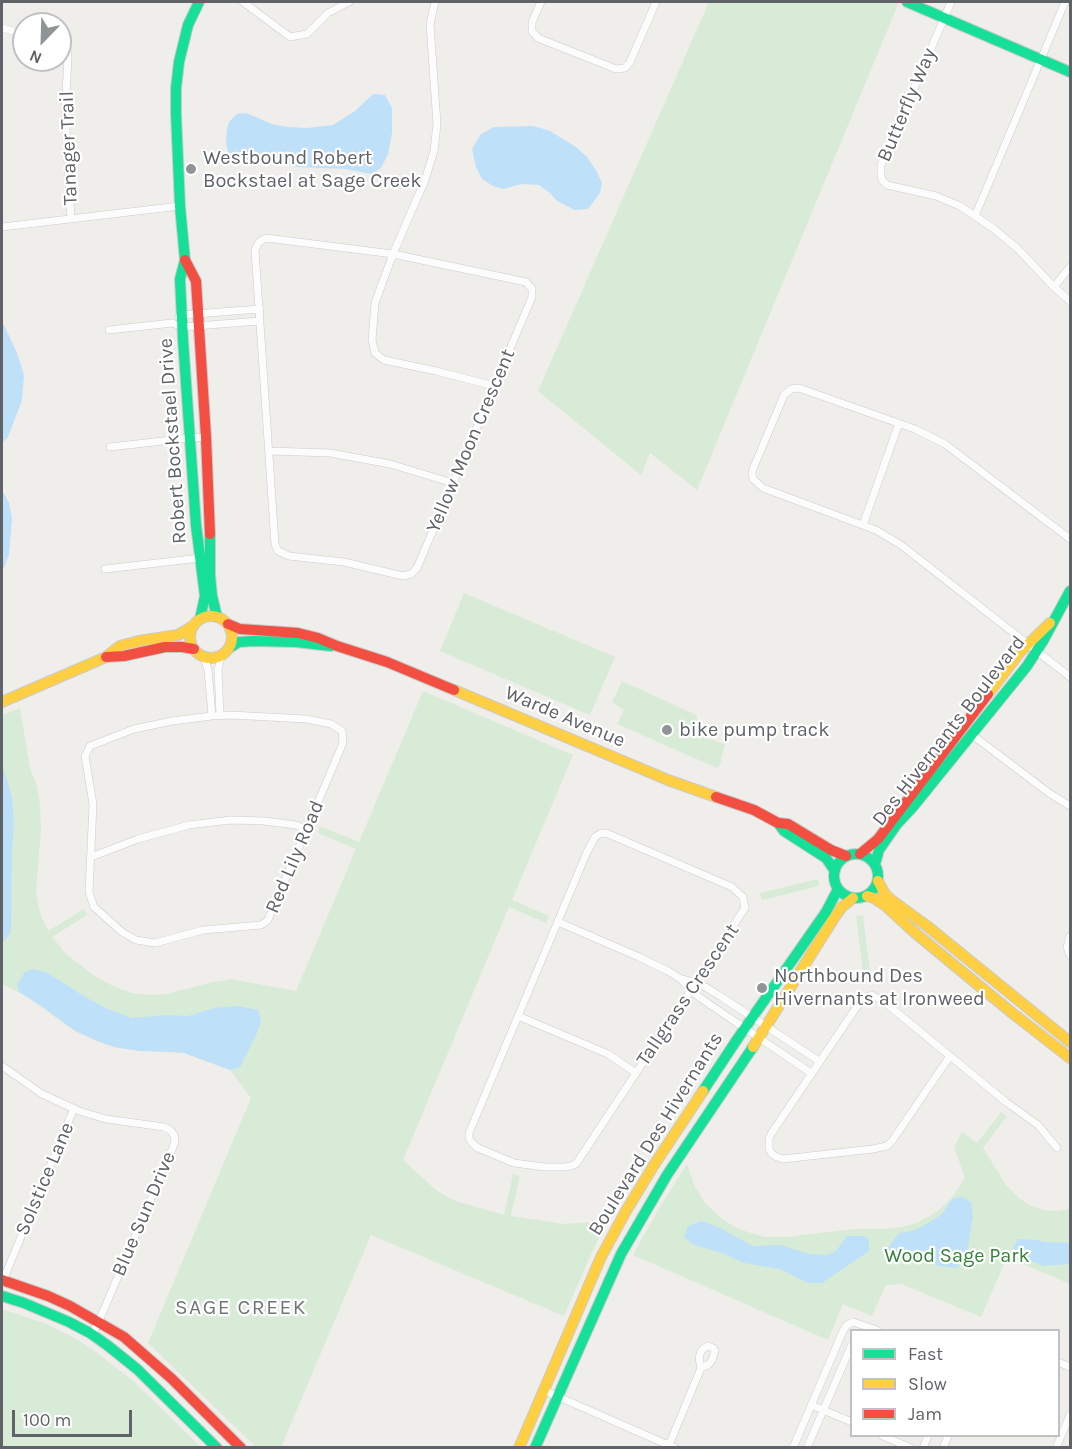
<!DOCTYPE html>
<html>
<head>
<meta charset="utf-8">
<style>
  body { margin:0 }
  #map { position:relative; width:1072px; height:1449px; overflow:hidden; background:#efeeea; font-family:Karla,sans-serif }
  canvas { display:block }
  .frame { position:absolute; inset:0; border:3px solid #5f6368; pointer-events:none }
  .legend { position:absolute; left:850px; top:1329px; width:210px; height:108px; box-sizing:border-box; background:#fff; border:2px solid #bfc1c3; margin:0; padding:8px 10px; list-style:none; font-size:18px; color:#5f6368 }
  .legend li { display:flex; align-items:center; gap:12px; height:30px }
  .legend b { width:30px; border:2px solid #bfc1c3 }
  .north { position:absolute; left:12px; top:12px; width:60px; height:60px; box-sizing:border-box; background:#fff; border:2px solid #bfc1c3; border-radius:50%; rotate:203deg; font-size:16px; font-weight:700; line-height:24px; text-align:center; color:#5f6368 }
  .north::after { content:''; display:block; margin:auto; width:21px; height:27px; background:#919496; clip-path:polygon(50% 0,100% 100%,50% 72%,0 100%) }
  .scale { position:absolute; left:12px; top:1410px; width:120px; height:27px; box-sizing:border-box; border:3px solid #5f6368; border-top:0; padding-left:8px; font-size:18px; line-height:21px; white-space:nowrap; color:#5f6368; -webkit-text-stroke:4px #fff; paint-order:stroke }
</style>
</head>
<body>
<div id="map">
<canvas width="1072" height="1449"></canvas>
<div class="frame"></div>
<ul class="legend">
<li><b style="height:8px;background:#16e098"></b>Fast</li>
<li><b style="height:8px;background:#ffcf43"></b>Slow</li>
<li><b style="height:8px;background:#f24e42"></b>Jam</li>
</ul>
<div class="north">N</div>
<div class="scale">100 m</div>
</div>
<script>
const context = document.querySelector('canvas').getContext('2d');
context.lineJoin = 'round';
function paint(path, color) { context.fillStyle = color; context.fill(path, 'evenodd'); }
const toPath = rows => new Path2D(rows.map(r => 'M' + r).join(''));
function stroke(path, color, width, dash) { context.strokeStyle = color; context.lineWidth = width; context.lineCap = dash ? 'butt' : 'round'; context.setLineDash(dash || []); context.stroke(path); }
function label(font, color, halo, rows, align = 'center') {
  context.font = font + ' Karla,sans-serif'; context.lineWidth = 4.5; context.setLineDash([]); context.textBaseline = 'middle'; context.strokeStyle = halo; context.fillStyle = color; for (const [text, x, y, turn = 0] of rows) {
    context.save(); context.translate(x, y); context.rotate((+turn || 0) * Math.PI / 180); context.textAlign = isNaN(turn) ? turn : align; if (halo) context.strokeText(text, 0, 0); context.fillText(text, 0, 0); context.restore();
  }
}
const green = toPath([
  [709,2,899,2,697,490,650,453,641,475,538,391],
  [464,593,615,657,590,715,440,651],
  [622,681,696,715,703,737,725,744,720,765,717,768,617,724,624,710,612,702],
  [423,691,573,755,512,900,549,916,546,923,509,907,403,1160,435,1189,447,1197,459,1202,504,1215,513,1174,520,1176,511,1216,564,1224,607,1221,588,1261,564,1316,371,1235,281,1447,256,1447,148,1343,251,1098,230,1070,184,1053,132,1050,114,1047,97,1041,69,1027,24,995,2,984,2,715,20,708,30,768,37,786,40,806,41,830,36,892,40,913,48,931,84,909,87,915,52,937,66,954,96,977,113,986,132,993,149,995,167,994,209,983,231,979,296,991,356,849,318,833,320,826,359,842],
  [818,879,819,886,762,900,760,893],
  [863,915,871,980,864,980,856,916],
  [1001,1112,1007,1116,983,1148,1006,1185,1020,1199,1031,1206,1044,1210,1056,1211,1070,1209,1070,1284,1007,1257,981,1317,901,1284,886,1285,872,1316,843,1304,828,1340,633,1255,658,1210,687,1164,695,1187,705,1203,723,1220,739,1229,751,1233,765,1237,785,1237,854,1229,884,1229,902,1227,916,1223,930,1216,940,1209,952,1198,965,1178,954,1147,962,1132,977,1143],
  [2,1309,47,1324,69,1335,92,1349,132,1380,201,1447,2,1447]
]);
const water = toPath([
  [373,94,385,95,392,108,392,133,388,154,381,168,371,174,346,169,296,167,273,159,242,163,232,158,228,151,226,143,227,129,229,122,237,114,246,113,272,124,288,127,307,128,333,125,355,111],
  [533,126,550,131,576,147,587,157,596,170,602,183,600,193,588,209,575,210,557,201,550,193,539,185,522,184,503,189,493,186,482,179,476,167,472,149,481,134,494,127],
  [2,321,17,353,24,375,22,400,8,437,2,443,2,397,3,385,2,365],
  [2,490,9,503,12,519,9,555,2,572],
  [2,763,12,797,14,823,12,853,11,932,2,944],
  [34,969,48,973,85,997,108,1009,132,1018,165,1015,188,1016,215,1008,237,1006,258,1010,261,1021,257,1033,240,1067,230,1070,184,1053,171,1052,140,1051,114,1047,97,1041,75,1031,40,1005,19,992,17,984,25,972],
  [962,1197,971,1202,973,1215,967,1254,957,1268,939,1266,912,1256,898,1256,887,1249,899,1233,915,1230,930,1222,942,1214,952,1199],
  [701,1221,720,1228,753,1246,781,1245,809,1254,827,1255,836,1251,847,1236,864,1236,868,1238,869,1243,869,1251,822,1283,808,1283,780,1269,744,1263,722,1253,694,1245,684,1237,688,1226],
  [1018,1239,1036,1240,1045,1242,1070,1243,1070,1264,1043,1266,1019,1256,1013,1247]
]);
const street = toPath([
  [243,2,290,37,307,34,328,13,349,2],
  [435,2,430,24,437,124,434,151,425,180,393,254,375,303,372,340,375,353,384,360,436,371,494,386],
  [541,2,532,22,532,31,538,38,616,69,625,68,630,62,656,2],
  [951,2,881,165,881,176,882,180,887,185,936,196,960,206,975,216,994,229,1017,248,1054,287,1070,301],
  [2,28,24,34],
  [60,45,67,49,68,58,65,110,71,218],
  [975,216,1065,2],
  [2,227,180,206],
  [266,238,393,254,526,282,532,289,532,297,417,568,411,574,403,576,344,562,289,556,278,551,275,544,255,250,259,242,266,238],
  [1054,287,1070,267],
  [179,317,182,315,260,309],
  [109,330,172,323,183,327,260,321],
  [110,447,189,438,206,437],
  [269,451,330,453,390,464,453,483],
  [863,525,899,423],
  [1070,539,945,444,915,429,799,388,791,389,784,395,753,469,752,474,753,479,763,488,876,530,901,545,1070,677],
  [105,569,201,558],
  [202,656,205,660,208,670,212,716],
  [220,715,218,670,221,656],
  [231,715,306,719,331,724,342,731,343,743,268,920,261,925,203,930,155,943,136,940,122,932,94,907,89,892,93,804,85,756,90,746,134,729,172,721,212,716,231,715],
  [971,734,1049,793,1070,806],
  [606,833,732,887,743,897,745,908,576,1164,571,1166,564,1167,544,1167,514,1163,478,1148,472,1143,469,1138,469,1133,587,852,595,837,600,834,606,833],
  [91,857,138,839,189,825,231,820,264,821,296,825,307,830],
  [558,922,639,957,668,971,681,979,692,992,712,1006,811,1073],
  [1070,936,1067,947,1070,956],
  [681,979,699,983,720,996,819,1061],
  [872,995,883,1001,950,1056,892,1141,887,1146,873,1149,783,1159,777,1157,772,1154,769,1149,769,1139,771,1134,862,999,872,995],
  [518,1016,608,1054,636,1073],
  [950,1056,1006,1102,1038,1125,1057,1148],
  [2,1066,42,1094,79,1111,106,1119,164,1127,170,1130,174,1135,175,1141,173,1147,99,1321,92,1334],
  [2,1283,74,1108],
  [1058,1362,1070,1367],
  [543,1390,675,1448],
  [811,1405,852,1422],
  [883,1436,911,1448],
  [669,1445,701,1368,699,1358,701,1351,704,1348,708,1346,713,1348,715,1351,712,1360,709,1364,701,1368],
  [793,1448,843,1331,847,1325,853,1322,877,1330],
  [807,1448,852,1344],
  [923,1448,928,1436],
  [943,1448,948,1436],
  [1056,1448,1070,1415]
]);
const fast = toPath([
  [199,2,188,25,179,62,176,88,176,114,180,206,185,260,180,279,183,340,196,525,205,596,200,619],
  [907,2,1070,72],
  [210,534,210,575,212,596,217,617],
  [229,648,239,642,253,641,296,642,331,646],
  [778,823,784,831,826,858,835,871],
  '834 876a22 22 0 1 1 44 0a22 22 0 1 1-44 0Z',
  [875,864,879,850,897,824,912,808,1027,666,1043,641,1070,591],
  [703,1091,738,1038,826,912,838,889],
  [2,1296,24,1303,69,1322,90,1333,107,1345,137,1369,217,1448],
  [535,1448,621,1254,667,1175,753,1047]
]);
const slow = toPath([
  '190 637a21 21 0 1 1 42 0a21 21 0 1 1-42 0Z',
  [454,690,668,780,716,797],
  [988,694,1020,652,1050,623],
  [2,702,106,657,120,646,139,641,178,635,193,626],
  [878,881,885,894,890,899,927,926,1070,1042],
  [867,896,874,898,886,906,914,932,1011,1012,1070,1058],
  [753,1047,834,918,841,908,853,898],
  [519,1448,601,1257,626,1211,654,1165,703,1091]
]);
const jam = toPath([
  [185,260,196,281,206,437,210,534],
  [228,624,240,629,298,633,318,638,337,646,387,662,454,690],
  [106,657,124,656,165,647,182,647,194,649],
  [716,797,754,810,778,823,788,824,831,850,846,856],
  [860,854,878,839,988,694],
  [2,1280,48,1296,70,1306,124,1337,172,1379,241,1448]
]);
const markers = [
  [191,169,6,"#919496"],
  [667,730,6,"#919496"],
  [762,988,6,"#919496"]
];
const streetNames = [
  ["Butterfly Way",907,105,-67],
  ["Tanager Trail",69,148,-92],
  ["Robert Bockstael Drive",173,441,-94],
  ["Yellow Moon Crescent",471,441,-67],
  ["Warde Avenue",565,717,23],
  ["Des Hivernants Boulevard",949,731,-52],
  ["Red Lily Road",295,857,-67],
  ["Tallgrass Crescent",688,995,-56],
  ["Boulevard Des Hivernants",656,1134,-58],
  ["Solstice Lane",45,1179,-67],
  ["Blue Sun Drive",144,1214,-67]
];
const poiNames = [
  ["Westbound Robert",203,158],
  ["Bockstael at Sage Creek",203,181],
  ["bike pump track",679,730],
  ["Northbound Des",774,976],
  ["Hivernants at Ironweed",774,999]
];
const parkNames = [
  ["Wood Sage Park",957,1256]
];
const neighbourhoodNames = [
  ["SAGE CREEK",241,1308]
];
paint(green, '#d8ebd6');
paint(water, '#bfe0f9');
stroke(street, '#cbcccc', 8);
stroke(fast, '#cacacb', 12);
stroke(slow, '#cacacb', 12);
stroke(jam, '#cacacb', 12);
stroke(street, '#fdfcfc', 7);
stroke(fast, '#16e098', 10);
stroke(slow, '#ffcf43', 10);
stroke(jam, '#f24e42', 10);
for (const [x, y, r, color] of markers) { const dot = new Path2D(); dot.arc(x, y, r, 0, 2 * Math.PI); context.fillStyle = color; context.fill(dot); stroke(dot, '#fff', 2); }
label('20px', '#5f6368', '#fff', streetNames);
label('20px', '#5f6368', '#fff', poiNames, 'left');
label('20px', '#348238', '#fff', parkNames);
context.letterSpacing = '1.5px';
label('21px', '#70757a', '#fff', neighbourhoodNames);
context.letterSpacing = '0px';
</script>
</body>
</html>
